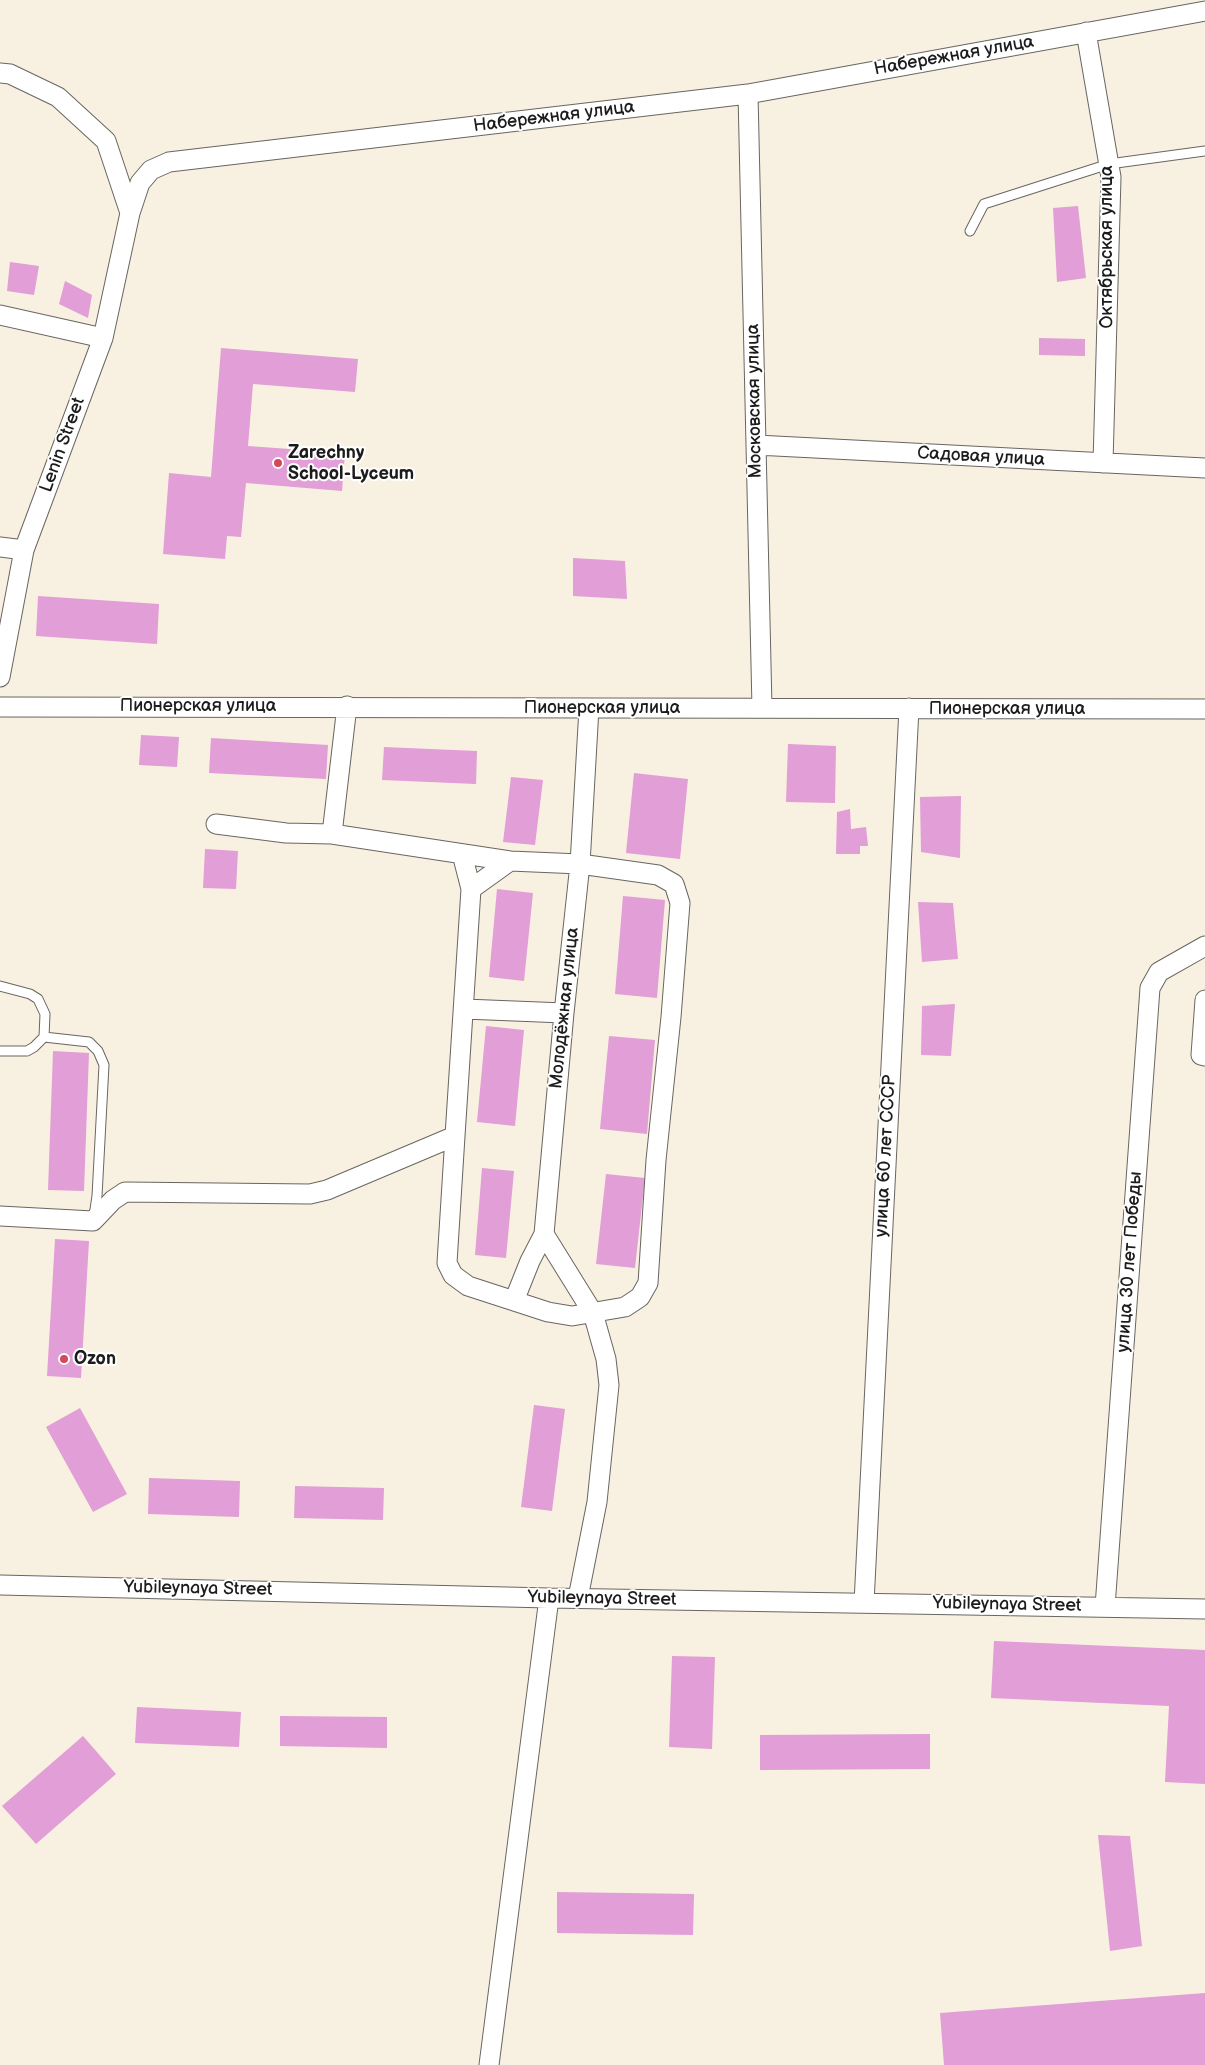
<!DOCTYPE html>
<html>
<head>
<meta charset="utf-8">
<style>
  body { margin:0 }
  canvas { display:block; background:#f8f0e0 }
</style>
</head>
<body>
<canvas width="1205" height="2065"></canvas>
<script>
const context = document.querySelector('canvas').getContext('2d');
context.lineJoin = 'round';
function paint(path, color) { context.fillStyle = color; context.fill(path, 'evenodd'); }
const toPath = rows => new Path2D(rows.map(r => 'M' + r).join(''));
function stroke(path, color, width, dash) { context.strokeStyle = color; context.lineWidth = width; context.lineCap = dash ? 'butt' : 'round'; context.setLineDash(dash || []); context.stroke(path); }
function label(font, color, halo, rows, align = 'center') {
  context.font = font + ' "Balsamiq Sans",sans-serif'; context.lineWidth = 4; context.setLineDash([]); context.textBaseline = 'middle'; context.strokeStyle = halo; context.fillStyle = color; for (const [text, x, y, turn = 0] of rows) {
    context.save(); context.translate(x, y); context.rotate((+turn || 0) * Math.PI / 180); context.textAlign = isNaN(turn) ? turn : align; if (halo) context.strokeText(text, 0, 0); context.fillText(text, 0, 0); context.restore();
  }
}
const building = toPath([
  [1078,206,1086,278,1057,282,1053,208],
  [10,262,39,266,34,295,7,291],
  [65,281,92,295,88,318,59,304],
  [1039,338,1085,339,1085,356,1039,355],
  [221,348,358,359,355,392,253,384,248,446,345,453,342,491,246,483,241,537,227,536,225,559,163,554,169,473,211,477],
  [573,558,625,561,627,599,573,596],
  [38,596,159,604,157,644,36,636],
  [141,735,179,737,177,767,139,765],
  [211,738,328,745,326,779,209,773],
  [788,744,836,746,835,803,786,802],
  [384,747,477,751,476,784,382,780],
  [634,773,688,779,680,859,626,853],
  [511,777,543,780,535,845,503,842],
  [961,796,960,858,921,852,920,797],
  [850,809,851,829,866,827,868,846,860,846,860,854,836,854,837,812],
  [205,849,238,851,236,889,203,888],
  [497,889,533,893,524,981,489,977],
  [623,896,665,900,657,998,615,994],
  [918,902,953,903,958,959,922,962],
  [955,1004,951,1056,921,1055,922,1006],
  [486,1026,524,1030,515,1126,477,1122],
  [609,1036,655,1040,647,1134,600,1129],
  [53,1051,89,1053,84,1191,48,1190],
  [482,1168,514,1171,506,1258,475,1255],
  [606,1174,645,1178,635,1268,596,1264],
  [55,1239,89,1241,81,1378,47,1376],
  [534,1405,565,1409,552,1511,521,1507],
  [80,1408,127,1494,93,1512,46,1427],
  [149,1478,240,1481,239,1517,148,1514],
  [295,1486,384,1488,383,1520,294,1518],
  [994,1641,1205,1650,1205,1784,1165,1782,1169,1706,991,1698],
  [672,1656,715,1657,712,1749,669,1747],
  [137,1707,241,1712,239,1747,135,1743],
  [280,1716,387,1717,387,1748,280,1746],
  [930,1734,930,1769,760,1770,760,1735],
  [83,1736,116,1774,36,1844,2,1806],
  [1098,1835,1130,1836,1142,1946,1110,1951],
  [557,1892,694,1894,693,1935,557,1933],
  [1205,1993,1205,2065,944,2065,940,2013]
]);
const service = toPath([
  [970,231,984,204,1109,164,1205,151],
  [0,986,30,994,38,999,45,1014,44,1037,34,1047,27,1051,0,1051],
  [44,1037,89,1042,98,1051,104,1065,97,1196,94,1216]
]);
const minor = toPath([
  [1086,32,1111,177,1103,463],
  [0,73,10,74,58,97,106,141,130,213],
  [748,94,762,708],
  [0,315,103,338],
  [756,445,1205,468],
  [0,547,24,550],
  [0,677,24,550,103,338,130,213,140,183,151,170,169,162,748,94,1205,11],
  [347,706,332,834,510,861,580,864,658,875,674,884,680,903,671,1017,656,1160,648,1283,640,1297,625,1307,572,1316,548,1312,468,1286,453,1275,447,1263,455,1136],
  [0,707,1205,709],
  [216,824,286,833,332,834],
  [471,889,510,861],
  [1205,1000,1201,1055,1205,1056],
  [464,1009,564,1013],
  [0,1216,93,1221,113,1200,125,1192,310,1194,327,1190,455,1136,471,889,462,854],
  [544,1234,593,1313,606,1359,609,1385,597,1502,578,1598],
  [514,1301,530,1261,544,1234,564,1013,580,864,589,708],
  [0,1585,549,1598,1205,1609],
  [864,1603,909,708],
  [1105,1607,1150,988,1159,972,1205,946],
  [489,2065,549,1598]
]);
const markers = [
  [278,463,5,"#d1495b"],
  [64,1359,5,"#d1495b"]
];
const streetNames = [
  ["Набережная улица",954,56,-10],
  ["Набережная улица",554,117,-7],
  ["Октябрьская улица",1107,247,-90],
  ["Московская улица",755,401,-91],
  ["Lenin Street",63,445,-70],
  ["Садовая улица",981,457,3],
  ["Пионерская улица",198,706],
  ["Пионерская улица",602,708],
  ["Пионерская улица",1007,709],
  ["Молодёжная улица",565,1008,-84],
  ["улица 60 лет СССР",886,1156,-87],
  ["улица 30 лет Победы",1130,1262,-86],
  ["Yubileynaya Street",198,1589,1],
  ["Yubileynaya Street",602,1599,1],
  ["Yubileynaya Street",1007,1605,1]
];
const poiNames = [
  ["Zarechny",288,453],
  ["School-Lyceum",288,474],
  ["Ozon",74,1359]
];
paint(building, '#e29ed6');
stroke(service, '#696661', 11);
stroke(minor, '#696661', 21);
stroke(service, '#fff', 9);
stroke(minor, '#fff', 19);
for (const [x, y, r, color] of markers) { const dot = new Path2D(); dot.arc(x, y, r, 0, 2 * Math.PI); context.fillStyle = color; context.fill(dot); stroke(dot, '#fff', 2); }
label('18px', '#1c1c1c', '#fff', streetNames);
label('bold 18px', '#1c1c1c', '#fff', poiNames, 'left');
</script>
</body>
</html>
